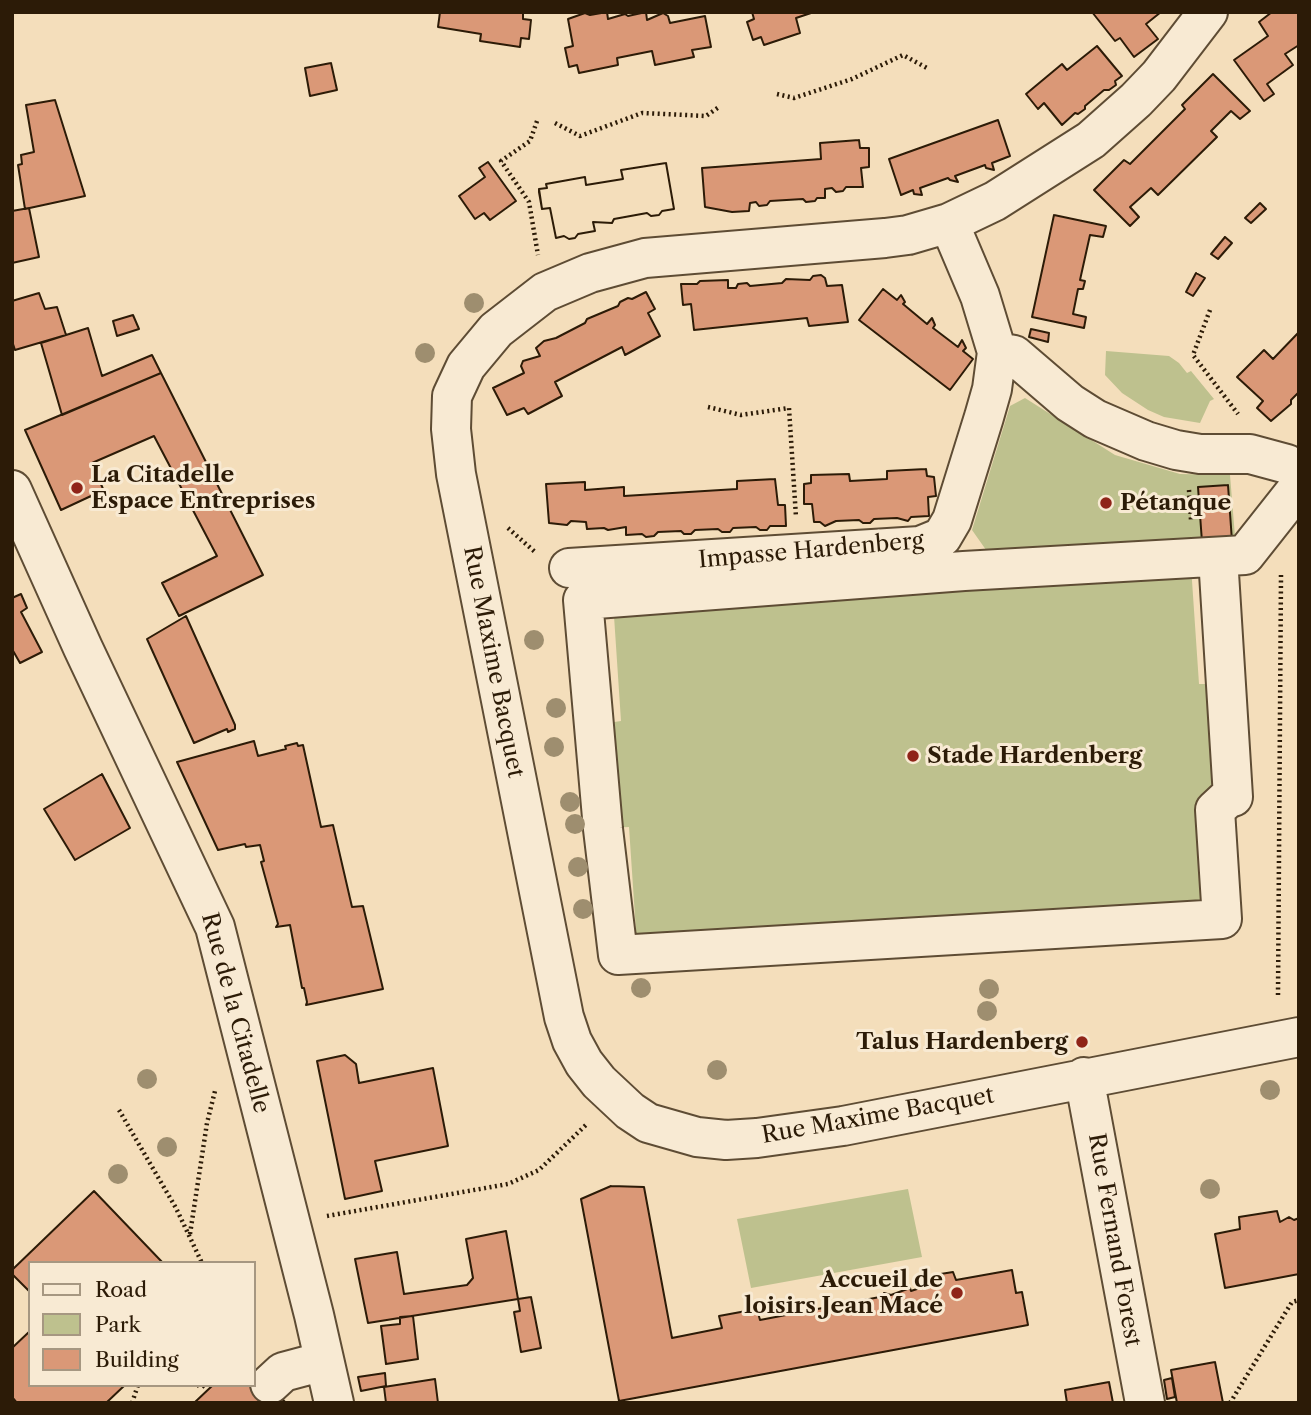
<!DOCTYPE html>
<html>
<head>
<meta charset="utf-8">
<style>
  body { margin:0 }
  #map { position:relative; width:1311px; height:1415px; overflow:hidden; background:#f4debb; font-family:"Libre Caslon Text",serif }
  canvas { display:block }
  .frame { position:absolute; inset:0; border:14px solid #2c1b07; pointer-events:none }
  .legend { position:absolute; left:28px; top:1261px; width:228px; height:126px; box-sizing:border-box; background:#f8ead3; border:2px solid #a69781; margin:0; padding:9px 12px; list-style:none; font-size:21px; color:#2c1b07 }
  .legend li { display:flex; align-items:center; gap:14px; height:35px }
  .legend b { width:35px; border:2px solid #a69781 }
</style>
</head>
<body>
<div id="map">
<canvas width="1311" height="1415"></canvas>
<div class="frame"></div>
<ul class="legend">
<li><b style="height:9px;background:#f8ead3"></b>Road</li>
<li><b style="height:19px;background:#bec18e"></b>Park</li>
<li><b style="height:19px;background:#da9877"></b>Building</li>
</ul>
</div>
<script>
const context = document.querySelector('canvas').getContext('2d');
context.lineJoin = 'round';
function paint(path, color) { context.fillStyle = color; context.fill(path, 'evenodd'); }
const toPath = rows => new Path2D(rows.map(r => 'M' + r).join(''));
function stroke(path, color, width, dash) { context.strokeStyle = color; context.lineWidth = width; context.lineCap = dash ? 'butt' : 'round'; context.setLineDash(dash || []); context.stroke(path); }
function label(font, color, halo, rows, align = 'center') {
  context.font = font + ' "Libre Caslon Text",serif'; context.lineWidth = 6; context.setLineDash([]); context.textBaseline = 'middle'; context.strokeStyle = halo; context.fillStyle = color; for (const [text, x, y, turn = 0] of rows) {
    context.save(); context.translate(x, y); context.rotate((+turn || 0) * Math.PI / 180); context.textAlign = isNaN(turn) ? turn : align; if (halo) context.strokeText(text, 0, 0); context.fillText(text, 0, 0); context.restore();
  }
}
const green = toPath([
  [1106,351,1169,356,1179,363,1187,373,1191,371,1214,399,1210,401,1200,423,1164,417,1148,410,1122,393,1105,375],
  [1025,398,1115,455,1180,474,1230,475,1236,549,991,557,972,530,1010,406],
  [1191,566,1199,684,1219,684,1225,789,1205,791,1212,912,637,946,629,827,608,828,601,724,621,721,613,601],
  [908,1189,922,1257,751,1288,737,1219]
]);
const building = toPath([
  [440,12,523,12,523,19,531,20,529,39,521,38,520,47,480,41,481,34,438,27,440,12],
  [607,12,608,19,625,14,628,16,646,12,647,20,663,13,668,16,670,23,705,16,711,47,692,50,694,57,655,65,652,51,617,58,618,65,579,73,577,65,569,67,565,48,573,46,568,19,585,13,590,15,607,12],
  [752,12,814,12,796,18,800,33,764,45,761,37,753,40,747,22,754,19,752,12],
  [1092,12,1161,12,1146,24,1158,39,1134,57,1120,38,1115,41,1092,12],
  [1272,12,1299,12,1299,45,1285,54,1293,65,1267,84,1274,94,1264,101,1234,60,1268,36,1259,22,1272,12],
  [1097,46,1122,76,1115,81,1116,85,1109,90,1104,90,1085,106,1085,109,1078,114,1075,113,1062,125,1044,103,1038,109,1026,94,1062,64,1067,70,1097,46],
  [331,63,337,90,310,96,305,68,331,63],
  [1213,74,1250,111,1240,119,1231,111,1211,131,1217,137,1158,195,1151,188,1130,207,1139,217,1130,226,1094,190,1124,160,1130,164,1185,109,1182,105,1213,74],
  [55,100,85,196,25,209,18,165,22,164,21,155,34,152,26,105,55,100],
  [998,120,1010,156,992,163,994,170,986,168,985,165,955,176,958,182,950,180,948,178,920,188,922,195,914,194,913,190,901,195,889,159,998,120],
  [859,140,860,148,869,148,869,167,861,168,863,187,846,187,843,191,836,192,832,188,825,189,825,198,817,198,815,201,806,202,803,199,770,201,767,205,759,206,756,202,750,203,749,211,732,212,705,207,702,168,821,159,820,143,859,140],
  [488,162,516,201,490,220,484,213,475,219,459,196,485,177,479,168,488,162],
  [666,163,674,209,662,211,659,215,651,216,647,213,614,219,612,223,593,222,595,231,578,234,575,238,569,239,564,236,556,238,550,208,542,209,539,192,539,189,547,188,546,184,585,177,586,185,623,179,621,170,666,163],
  [666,163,674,209,662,211,659,215,651,216,647,213,614,219,612,223,593,222,595,231,578,234,575,238,569,239,564,236,556,238,550,208,542,209,539,189,547,188,546,184,585,177,586,185,623,179,621,170,666,163],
  [1260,203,1266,209,1251,223,1245,218,1260,203],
  [29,208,39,257,12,263,12,211,29,208],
  [1054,215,1106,226,1103,237,1090,235,1080,280,1085,281,1083,289,1078,289,1073,314,1086,317,1084,328,1032,317,1054,215],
  [1225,237,1232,243,1218,259,1211,254,1225,237],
  [1196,273,1205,278,1193,296,1186,292,1196,273],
  [821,275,825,278,827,286,842,285,848,322,809,326,807,318,694,330,691,304,683,305,681,284,697,284,700,281,728,280,728,288,736,288,738,284,747,283,750,286,782,283,786,279,810,280,813,276,821,275],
  [883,289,897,300,901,295,905,302,903,304,927,324,932,318,935,325,933,328,958,347,962,340,966,348,963,351,973,359,950,390,859,320,883,289],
  [646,292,655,309,648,313,660,336,625,355,622,347,555,382,562,396,528,414,524,408,507,415,493,388,524,373,521,366,523,361,540,356,536,348,544,341,556,338,585,323,587,319,618,306,620,302,628,298,632,299,646,292],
  [39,293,45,309,57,307,66,335,15,350,12,341,12,301,39,293],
  [133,315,139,329,117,336,113,321,133,315],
  [88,328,102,376,152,355,161,373,62,415,41,343,88,328],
  [1031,329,1049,333,1048,342,1029,337,1031,329],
  [1299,332,1299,392,1291,400,1291,404,1271,421,1257,408,1263,401,1237,377,1264,350,1273,359,1299,332],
  [161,373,263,575,179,616,162,583,217,556,154,436,92,463,106,496,94,502,91,496,61,510,25,430,161,373],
  [926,469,927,476,934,477,936,496,928,497,929,516,911,517,908,521,897,518,874,519,870,523,863,523,859,520,836,521,825,526,820,522,814,522,812,504,804,504,804,484,811,483,811,475,849,474,850,481,887,479,887,471,926,469],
  [775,479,778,505,785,505,786,526,770,526,767,530,760,530,756,527,733,528,730,532,722,532,718,529,695,530,691,534,684,534,681,531,658,532,654,536,646,537,642,534,626,535,626,527,608,530,604,528,587,529,586,522,571,521,567,525,549,523,546,484,585,482,585,490,624,487,624,496,737,489,737,481,775,479],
  [1228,485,1232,541,1202,542,1198,487,1228,485],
  [21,594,27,608,21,612,42,652,20,663,12,649,12,598,21,594],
  [186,616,235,725,235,729,228,732,227,729,194,743,147,639,186,616],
  [254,741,258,756,286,749,285,746,297,743,298,746,303,745,321,827,333,825,352,907,363,906,383,989,306,1005,307,1002,304,988,302,988,290,925,276,927,278,924,261,862,264,861,260,845,246,847,245,844,218,850,177,762,254,741],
  [102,774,130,828,75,860,44,809,102,774],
  [345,1055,356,1064,359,1083,433,1068,448,1146,375,1161,382,1191,345,1199,317,1061,345,1055],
  [611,1186,644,1187,672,1338,722,1328,719,1316,757,1309,760,1320,885,1296,884,1293,891,1295,910,1288,911,1291,917,1289,916,1278,953,1272,956,1280,1012,1270,1016,1293,1022,1292,1028,1325,619,1401,581,1199,611,1186],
  [94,1191,163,1263,30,1263,30,1292,12,1274,12,1270,94,1191],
  [1277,1211,1280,1222,1289,1217,1294,1220,1299,1218,1299,1274,1225,1288,1215,1234,1240,1229,1239,1217,1277,1211],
  [506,1231,518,1299,368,1323,355,1259,397,1252,404,1294,467,1285,473,1278,466,1239,506,1231],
  [531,1297,541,1348,521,1352,514,1312,520,1311,518,1299,531,1297],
  [413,1316,418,1359,386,1364,381,1326,400,1324,400,1317,413,1316],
  [30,1331,30,1385,125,1385,106,1403,17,1403,12,1397,12,1348,30,1331],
  [1215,1362,1223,1403,1177,1403,1171,1370,1215,1362],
  [254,1370,286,1403,194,1403,213,1385,254,1385,254,1370],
  [385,1373,386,1386,361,1391,358,1377,385,1373],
  [1172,1378,1175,1397,1167,1399,1164,1380,1172,1378],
  [435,1379,438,1403,386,1403,384,1387,435,1379],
  [1109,1382,1113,1403,1067,1403,1065,1390,1109,1382]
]);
const path = toPath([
  [777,94,794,98,852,79,903,55,927,68],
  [537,121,530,141,501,161,529,202,538,255],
  [555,123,580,136,642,113,706,116,719,107],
  [1210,310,1193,355,1238,414],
  [708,407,741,415,789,408,796,517],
  [1189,490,1191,520],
  [508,528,535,552],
  [1278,995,1281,575],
  [119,1110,176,1208,202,1263],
  [327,1216,508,1184,539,1170,588,1123],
  [190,1234,207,1123,215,1091],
  [198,1385,201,1388,204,1385],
  [132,1403,138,1385],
  [1230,1403,1292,1302,1299,1300]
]);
const minor = toPath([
  [1208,12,1159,76,1136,100,1091,140,995,201,949,223,908,235,885,238,645,258,590,273,545,292,496,330,466,366,452,396,451,429,456,474,564,1017,572,1041,584,1063,599,1082,630,1111,648,1123,697,1137,726,1140,757,1138,843,1126,1299,1037],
  [997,352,1014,355,1070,403,1095,419,1146,441,1176,450,1200,454,1250,454,1287,464],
  [12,490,83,648,215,927,314,1315,334,1403],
  [1218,557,1233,797,1229,797,1215,810,1222,919,618,955,603,829,583,600,964,571,1245,555,1294,493],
  [569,568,920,546,942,537,952,520,984,417,992,389,997,352,980,296,949,223],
  [1084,1077,1145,1403],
  [270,1384,283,1372,324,1361]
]);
const trees = [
  [474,303],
  [425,353],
  [534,640],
  [556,708],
  [554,747],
  [570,802],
  [575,824],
  [578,867],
  [583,909],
  [641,988],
  [989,989],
  [987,1011],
  [717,1070],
  [147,1079],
  [1270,1090],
  [167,1147],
  [118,1174],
  [1210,1189]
];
const markers = [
  [77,488,7,"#8f2418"],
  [1106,503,7,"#8f2418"],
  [913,756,7,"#8f2418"],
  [1082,1042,7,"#8f2418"],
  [957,1293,7,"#8f2418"]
];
const poiNames = [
  ["La Citadelle",91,475],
  ["Espace Entreprises",91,501],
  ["Pétanque",1120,503],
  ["Stade Hardenberg",927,756],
  ["Talus Hardenberg",1068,1042,"right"],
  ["Accueil de",943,1280,"right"],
  ["loisirs Jean Macé",943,1306,"right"]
];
const streetNames = [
  ["Impasse Hardenberg",811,551,-5],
  ["Rue Maxime Bacquet",493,662,79],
  ["Rue de la Citadelle",235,1013,75],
  ["Rue Maxime Bacquet",878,1116,-10],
  ["Rue Fernand Forest",1114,1240,80]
];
paint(green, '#bec18e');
paint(building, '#da9877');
stroke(building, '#2c1b07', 2);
stroke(minor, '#5e4c34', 42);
stroke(path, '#2c1b07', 4.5, [2, 3.5]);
stroke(minor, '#f8ead3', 38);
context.fillStyle = '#9e8e6f';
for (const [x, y] of trees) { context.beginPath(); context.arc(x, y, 10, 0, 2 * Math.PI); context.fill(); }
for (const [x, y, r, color] of markers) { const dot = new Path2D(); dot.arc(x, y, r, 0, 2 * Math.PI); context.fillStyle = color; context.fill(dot); stroke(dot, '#f8ead3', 2.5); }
label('bold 23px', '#2c1b07', '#f8ead3', poiNames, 'left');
label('23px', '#2c1b07', '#f8ead3', streetNames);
</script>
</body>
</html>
